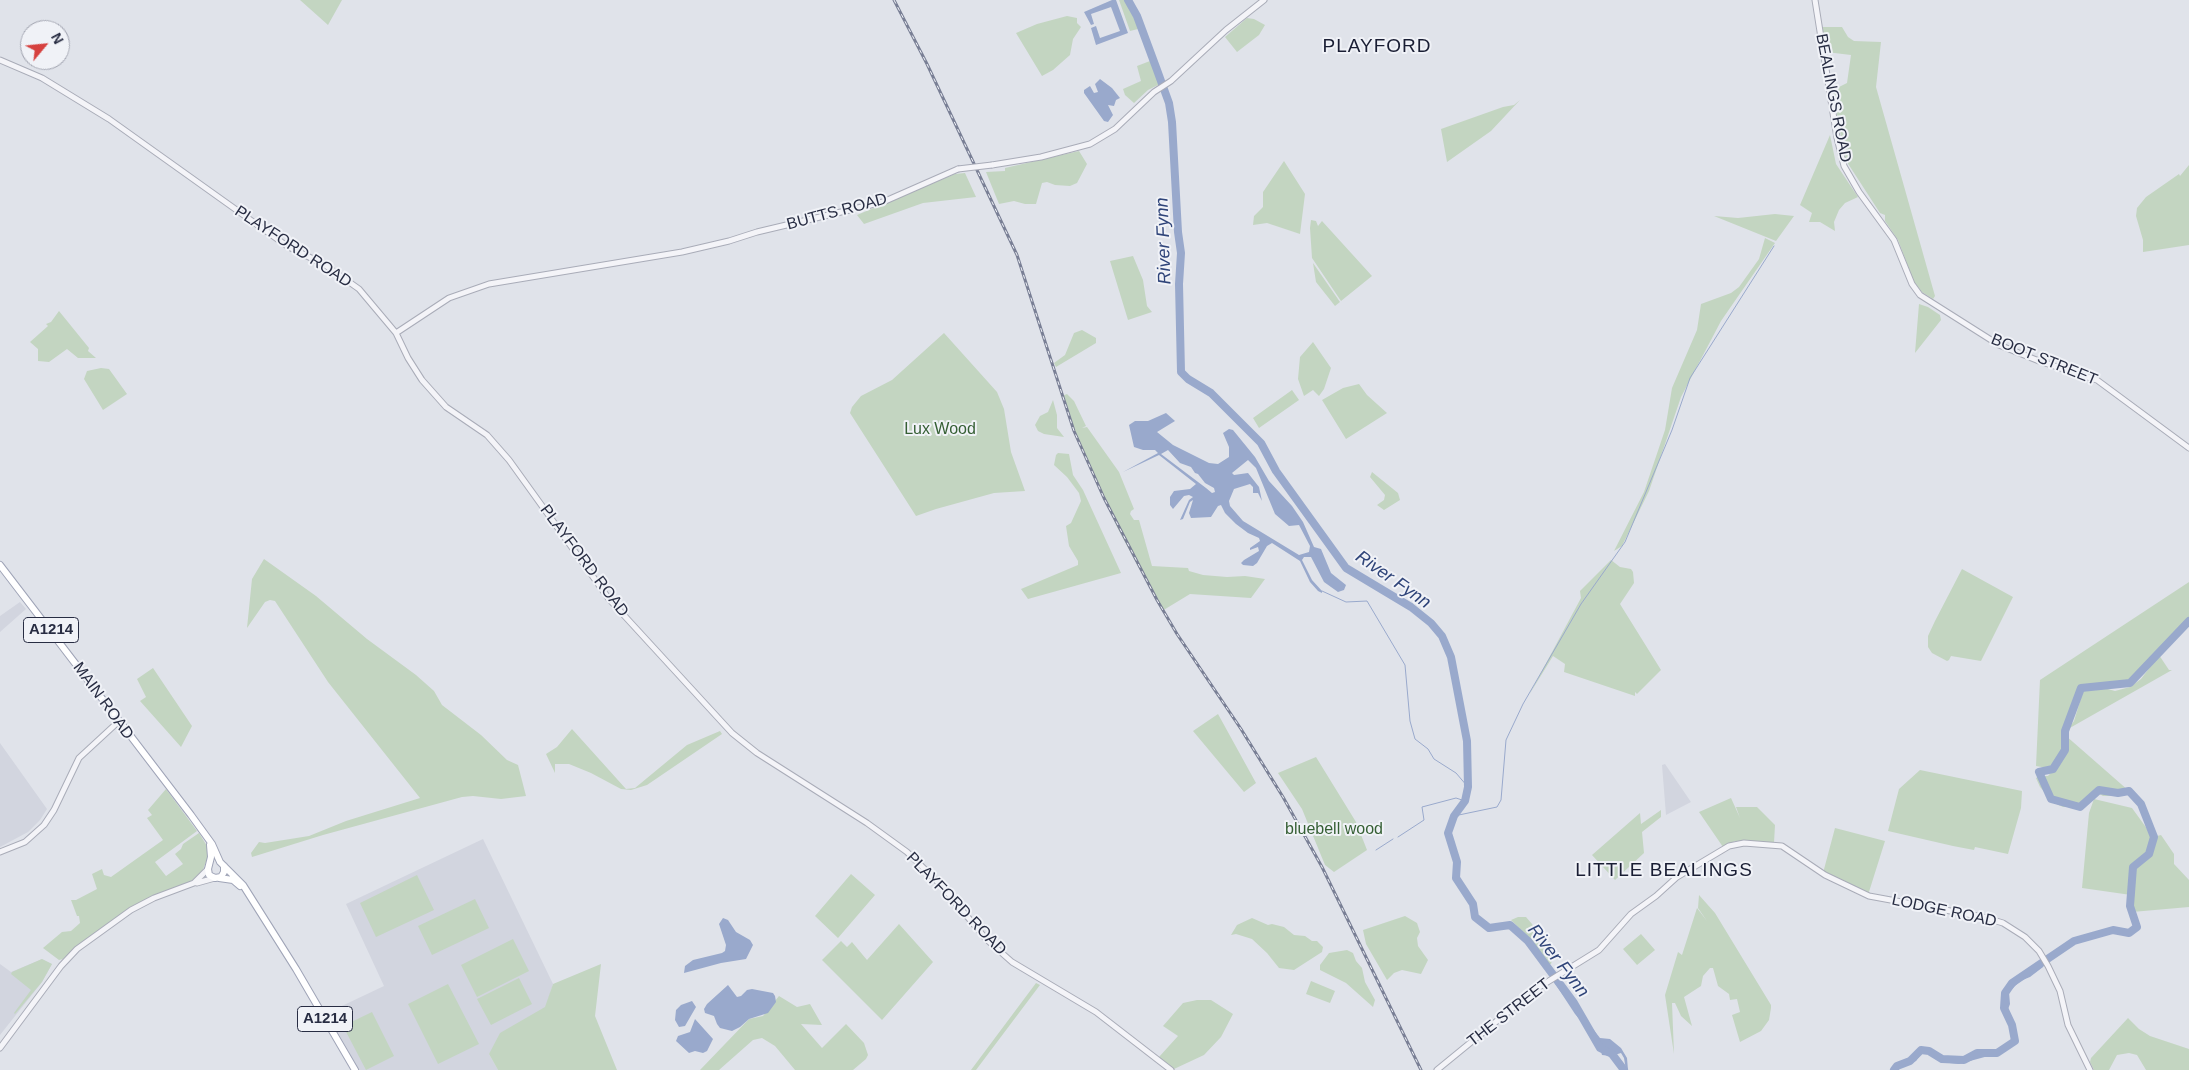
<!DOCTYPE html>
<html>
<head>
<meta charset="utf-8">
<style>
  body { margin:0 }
  #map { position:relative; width:2189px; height:1070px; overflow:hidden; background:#e0e3ea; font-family:Helvetica,sans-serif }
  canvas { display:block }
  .north { position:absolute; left:20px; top:20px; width:50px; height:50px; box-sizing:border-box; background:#f0f2f7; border:1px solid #a0a3af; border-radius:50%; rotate:62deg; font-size:14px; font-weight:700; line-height:20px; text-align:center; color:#282d43 }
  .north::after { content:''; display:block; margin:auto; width:18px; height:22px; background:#d6413f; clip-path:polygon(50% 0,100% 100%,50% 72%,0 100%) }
</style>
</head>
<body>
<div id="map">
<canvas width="2189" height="1070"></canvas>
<div class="north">N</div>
</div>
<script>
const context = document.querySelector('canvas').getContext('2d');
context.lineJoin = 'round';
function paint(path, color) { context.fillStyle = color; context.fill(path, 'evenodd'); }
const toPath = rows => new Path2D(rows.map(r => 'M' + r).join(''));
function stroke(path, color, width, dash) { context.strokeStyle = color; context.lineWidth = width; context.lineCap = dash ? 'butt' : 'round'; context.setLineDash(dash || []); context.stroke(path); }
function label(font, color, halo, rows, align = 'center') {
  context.font = font + ' Helvetica,sans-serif'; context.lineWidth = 4; context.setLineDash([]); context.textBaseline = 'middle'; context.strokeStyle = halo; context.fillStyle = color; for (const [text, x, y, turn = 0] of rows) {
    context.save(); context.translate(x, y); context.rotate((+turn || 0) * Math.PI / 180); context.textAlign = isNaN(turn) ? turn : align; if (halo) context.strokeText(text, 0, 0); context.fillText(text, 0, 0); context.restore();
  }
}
const built = toPath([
  [20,602,26,609,0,632,0,616],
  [0,743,47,809,40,820,28,832,0,847],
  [1665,764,1691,802,1666,815,1662,765],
  [483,839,553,984,546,1007,489,1054,498,1070,359,1070,327,1013,384,986,346,904],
  [42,959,52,964,42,982,0,1035,0,964,11,972]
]);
const green = toPath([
  [300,0,342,0,328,25],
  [1119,0,1130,0,1131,2,1138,29,1130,31],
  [1067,16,1077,18,1077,23,1081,27,1073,39,1070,55,1053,70,1042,76,1016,33,1037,24],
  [1247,18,1254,19,1265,25,1259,35,1237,52,1225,37],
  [1821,27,1842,27,1848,37,1854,41,1881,42,1876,87,1935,296,1933,299,1922,292,1914,282,1898,240,1885,221,1885,215,1880,213,1845,159,1832,87,1839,87,1847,83,1851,55,1826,52],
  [1150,61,1160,84,1148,90,1134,103,1125,95,1123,89,1141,81,1137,66],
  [1520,100,1491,131,1447,162,1441,129,1503,107,1514,105],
  [1830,135,1836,164,1858,197,1845,203,1839,210,1834,222,1835,231,1820,222,1809,222,1812,213,1800,205],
  [1079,151,1087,164,1077,183,1070,186,1055,185,1047,182,1042,183,1036,204,1025,204,1014,201,999,204,986,172,1005,171,1005,168],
  [1284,161,1305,194,1300,234,1267,223,1253,225,1254,216,1263,207,1263,192],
  [2189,165,2189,245,2143,252,2143,240,2136,216,2137,208,2146,197,2179,174,2180,176],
  [965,173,976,197,923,203,864,224,857,215,955,174],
  [1775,214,1794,216,1776,241,1714,216,1738,218],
  [1311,220,1316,221,1318,226,1322,221,1372,276,1341,301,1312,258,1310,228],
  [1765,238,1775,243,1721,321,1681,397,1649,491,1622,546,1614,551,1644,492,1665,430,1672,388,1697,330,1701,304,1731,293,1739,287,1759,259],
  [1133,256,1143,280,1147,306,1152,312,1128,320,1110,261],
  [1313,263,1340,302,1335,306,1316,282],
  [1919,304,1928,307,1940,315,1941,320,1915,353],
  [59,311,89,348,88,351,96,358,78,358,67,349,49,362,38,361,38,349,30,342,48,326,46,324,51,322],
  [1082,330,1096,338,1096,343,1056,367,1054,363,1065,355,1074,333],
  [944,333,997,392,1004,409,1011,452,1025,491,994,493,936,509,916,516,850,413,852,407,861,396,892,380],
  [1313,342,1331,368,1324,389,1319,396,1313,390,1304,396,1298,379,1300,357],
  [101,368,109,369,127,394,103,410,84,379,87,371],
  [1359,384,1367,395,1387,413,1346,439,1322,400,1343,388],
  [1292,390,1299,400,1259,428,1253,418],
  [1067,394,1074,401,1086,426,1082,428,1087,427,1119,472,1134,509,1131,511,1130,514,1134,520,1139,520,1152,566,1188,568,1189,571,1203,575,1227,577,1245,576,1265,579,1251,598,1190,594,1162,611,1117,527,1076,436,1062,396],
  [1053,400,1057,415,1057,428,1064,437,1044,434,1038,431,1035,425,1040,416,1048,412],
  [1058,453,1069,454,1073,475,1083,490,1121,573,1028,599,1021,589,1078,565,1078,561,1069,546,1066,526,1071,523,1081,501,1079,493,1067,477,1054,465,1056,455],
  [1372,472,1398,493,1400,500,1384,510,1377,505,1384,500,1385,495,1370,477],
  [264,559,316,596,367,639,416,675,434,691,442,705,481,735,507,760,518,765,526,796,501,799,473,796,462,797,323,835,252,857,251,853,259,842,265,843,309,836,346,821,420,798,328,682,275,601,270,600,265,602,247,628,252,579],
  [1611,560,1620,567,1631,569,1633,572,1634,583,1620,604,1661,670,1637,694,1635,692,1635,696,1564,672,1565,664,1553,656,1529,695,1581,598,1580,591],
  [1962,569,2013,597,1981,661,1951,656,1949,660,1947,661,1932,653,1928,647,1928,636,1935,621],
  [2189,582,2189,617,2129,680,2079,687,2065,731,2065,735,2129,791,2120,792,2118,796,2103,796,2094,791,2080,807,2063,807,2054,803,2040,787,2036,778,2039,776,2048,776,2062,760,2064,756,2063,753,2053,769,2036,766,2040,680],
  [2159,655,2169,670,2172,670,2068,729,2074,721,2081,698,2079,693,2080,691,2104,688,2115,691,2130,687,2141,679],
  [153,668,192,726,181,747,140,701,146,697,137,679],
  [1218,714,1256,783,1244,792,1193,731],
  [572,729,626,789,635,788,687,745,720,731,722,734,647,785,631,790,621,789,591,773,569,764,555,764,555,773,546,754,557,747],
  [1316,757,1356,822,1367,850,1334,872,1325,865,1302,809,1278,773],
  [1920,770,2022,791,2021,808,2008,854,1975,847,1974,850,1953,846,1888,831,1899,789],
  [166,789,197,831,155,862,166,876,183,864,175,854,181,849,183,844,199,833,207,846,208,857,202,872,196,878,186,884,134,905,83,942,63,959,59,960,43,948,62,932,71,931,80,923,79,916,77,916,71,900,76,900,97,889,92,874,102,869,104,875,111,877,163,840,147,818,152,815,148,810],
  [1731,798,1740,818,1736,807,1757,807,1775,825,1774,843,1735,841,1723,847,1699,812],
  [2094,799,2132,808,2153,837,2161,835,2174,854,2174,864,2189,880,2189,907,2132,912,2131,895,2082,888,2089,813],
  [1661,810,1661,817,1642,832,1644,853,1615,880,1592,855,1640,813,1641,824],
  [1835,828,1885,841,1868,895,1823,873],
  [851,874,875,895,838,938,815,916],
  [417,875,434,910,376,937,360,903],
  [1699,895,1715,913,1771,1005,1771,1008,1769,1020,1761,1031,1740,1042,1732,1015,1740,1012,1737,999,1730,1000,1729,994,1718,986,1713,968,1710,968,1703,976,1701,986,1684,997,1692,1026,1681,1016,1675,1003,1672,1003,1674,1054,1665,995,1678,952,1682,955,1697,908,1707,921,1698,908],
  [475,899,489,928,432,955,418,926],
  [1405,916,1417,923,1420,932,1417,938,1418,946,1428,960,1421,974,1402,970,1394,973,1387,980,1366,944,1363,930],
  [1518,917,1526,917,1532,924,1537,933,1545,937,1549,947,1552,960,1551,964,1547,964,1530,939,1511,920],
  [1252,918,1268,925,1272,924,1284,927,1294,935,1305,936,1312,941,1317,941,1323,947,1322,952,1294,970,1279,968,1267,953,1252,939,1236,934,1231,935,1237,925],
  [899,924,933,962,882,1020,822,960,841,941,847,947,852,942,867,960],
  [1641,934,1655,950,1637,965,1623,949],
  [513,939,529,971,477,997,461,965],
  [1347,950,1353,953,1356,961,1362,968,1365,982,1375,1000,1373,1007,1346,983,1320,970,1320,965,1329,953],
  [42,959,52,964,42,982,15,1014,14,1013,31,990,11,974,12,972],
  [601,964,595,1016,617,1070,498,1070,489,1054,500,1033,545,1007,553,984],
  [519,978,532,1004,491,1025,477,999],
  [1311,981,1335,991,1330,1003,1306,994],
  [1036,983,1040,985,976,1070,971,1070],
  [448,984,479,1044,438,1064,408,1004],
  [779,996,797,1007,810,1004,822,1025,801,1024,822,1048,846,1024,864,1043,868,1055,866,1059,853,1070,795,1070,775,1046,762,1038,753,1040,719,1070,700,1070,749,1019,763,1016],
  [1197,1000,1211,1000,1233,1014,1221,1037,1204,1055,1174,1069,1159,1057,1178,1036,1163,1026,1183,1003],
  [372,1012,394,1056,366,1070,343,1026],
  [2128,1018,2139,1029,2150,1036,2189,1049,2189,1070,2146,1070,2137,1055,2129,1053,2117,1055,2109,1070,2094,1070,2090,1062,2091,1058]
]);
const water = toPath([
  [1112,0,1116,0,1128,33,1096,45,1091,28,1096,26,1100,38,1120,31,1111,7,1091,14,1094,24,1091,25,1084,12],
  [1100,79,1112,88,1120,98,1116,100,1114,106,1108,105,1113,115,1108,122,1104,121,1084,93,1084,90,1090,86,1094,93,1098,92,1095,84],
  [1166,413,1175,421,1157,432,1173,445,1209,463,1218,464,1229,457,1229,447,1223,433,1229,429,1233,430,1255,457,1269,481,1292,506,1303,522,1314,547,1321,549,1331,573,1346,585,1344,590,1338,592,1324,582,1311,557,1304,557,1302,560,1312,580,1322,591,1322,593,1318,591,1310,582,1300,561,1272,543,1267,546,1257,563,1253,566,1243,565,1241,563,1244,560,1259,551,1258,547,1250,550,1250,548,1260,541,1259,538,1248,533,1236,524,1225,513,1221,505,1218,506,1211,517,1191,518,1189,513,1193,500,1190,502,1183,519,1180,520,1189,500,1193,497,1189,495,1184,496,1173,509,1170,505,1170,497,1174,491,1190,489,1196,484,1159,455,1123,472,1158,453,1155,450,1143,450,1134,447,1129,425,1135,421,1148,421],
  [1168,450,1180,463,1191,467,1195,473,1198,474,1205,483,1214,488,1215,492,1212,493,1206,488,1161,454],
  [1248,460,1256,468,1275,514,1289,526,1299,525,1310,546,1309,552,1299,555,1243,521,1230,506,1229,501,1234,489,1250,484,1253,487,1253,493,1258,493,1262,501,1259,487,1248,473,1234,475,1232,473],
  [723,918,728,920,736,932,750,940,753,945,746,959,721,963,684,973,685,966,693,960,722,953,725,951,726,945,719,924],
  [2041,964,2043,967,2030,977,2020,981,2009,992,2010,1004,2007,1012,2017,1033,2017,1041,2003,1052,1959,1064,1940,1062,1927,1053,1921,1054,1916,1061,1894,1070,1927,1050,1939,1058,1960,1062,1974,1056,2000,1053,2013,1041,2015,1036,2005,1013,2008,992,2017,979,2030,974],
  [1556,981,1600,1038,1610,1039,1621,1048,1627,1058,1628,1070,1626,1070,1624,1058,1621,1053,1611,1056,1602,1055,1598,1040,1575,1014,1554,982],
  [728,985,737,997,741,996,747,990,752,989,773,993,775,996,776,1002,768,1013,749,1019,740,1027,732,1031,720,1028,717,1024,714,1016,705,1013,704,1009,707,1004],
  [692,1001,696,1007,685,1026,679,1027,675,1020,676,1010,681,1005],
  [695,1019,713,1039,707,1051,703,1053,695,1051,689,1053,676,1041,678,1036,690,1032]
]);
const stream = toPath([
  [1322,591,1346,602,1367,601,1405,665,1410,721,1415,739,1428,749,1434,759,1456,773,1468,787],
  [1454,816,1497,807,1501,800,1506,740,1523,704,1581,604,1625,542,1672,430,1690,378,1774,246],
  [1398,837,1424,820,1422,807,1456,798,1465,801],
  [1376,850,1393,839]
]);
const river = toPath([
  [1128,0,1137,16,1157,70,1169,103,1172,122,1178,232,1181,253,1179,284,1181,372,1188,379,1211,393,1261,443,1276,471,1346,568,1411,607,1431,623,1442,636,1451,657,1467,741,1468,787,1465,801,1454,816,1448,833,1457,862,1456,878,1473,904,1475,917,1489,928,1510,925,1528,941,1574,1003,1600,1048,1612,1054,1624,1070],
  [1894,1070,1897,1066,1910,1061,1921,1050,1929,1051,1942,1059,1964,1060,1977,1053,1997,1053,2015,1041,2012,1025,2004,1008,2005,993,2012,983,2074,941,2113,930,2129,933,2137,927,2130,906,2133,867,2149,854,2154,837,2141,804,2129,791,2118,793,2099,790,2080,807,2051,799,2039,772,2053,769,2065,750,2065,731,2081,688,2130,683,2189,621]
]);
const tertiary = toPath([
  [1815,0,1837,138,1844,166,1859,192,1894,240,1912,284,1920,295,1999,345,2039,361,2097,380,2189,448],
  [0,60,42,78,109,119,287,246,325,265,359,289,396,333,408,358,422,380,446,407,487,435,509,460,609,599,732,733,757,753,867,823,907,852,941,885,986,939,1012,962,1096,1012,1171,1070],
  [992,165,1041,157,1090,144,1115,129,1154,92,1171,81,1226,30,1264,0],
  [396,333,449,298,489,284,682,252,729,241,757,232,883,202,958,169],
  [0,852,25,842,44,825,54,810,79,758,118,722],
  [197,883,215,878],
  [0,1048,61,966,77,949,131,910,154,898,194,883,208,869],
  [1437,1070,1536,989,1599,950,1631,914,1656,896,1677,877,1729,846,1744,843,1782,846,1825,875,1869,896,1983,917,2003,923,2025,937,2039,951,2048,966,2060,991,2068,1025,2090,1070]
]);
const primary = toPath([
  [0,565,191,815,212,844,220,862,243,885,296,969,355,1070],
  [210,845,211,857,208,869,209,875,215,878,221,877,224,872,224,866],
  [219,878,233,880,240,886]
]);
const rail = toPath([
  [894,0,927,64,1017,255,1074,431,1104,498,1157,600,1177,634,1241,729,1283,797,1322,867,1421,1070]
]);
const tertiaryBridge = toPath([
  [958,169,992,165]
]);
const shields = [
  [51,630,55],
  [325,1019,55]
];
const shieldNames = [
  ["A1214",51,630],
  ["A1214",325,1019]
];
const streetNames = [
  ["BEALINGS ROAD",1833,98,79],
  ["BUTTS ROAD",837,212,-15],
  ["PLAYFORD ROAD",293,247,33],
  ["BOOT STREET",2044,360,22],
  ["PLAYFORD ROAD",584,561,53],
  ["MAIN ROAD",103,701,54],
  ["PLAYFORD ROAD",956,904,46],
  ["LODGE ROAD",1944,911,12],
  ["THE STREET",1509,1013,-38]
];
const parkNames = [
  ["Lux Wood",940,430],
  ["bluebell wood",1334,830]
];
const waterNames = [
  ["River Fynn",1164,241,-92],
  ["River Fynn",1393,580,35],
  ["River Fynn",1558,961,52]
];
const quarterNames = [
  ["PLAYFORD",1377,47],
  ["LITTLE BEALINGS",1664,871]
];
paint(built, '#d2d5df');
paint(green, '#c3d5c1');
paint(water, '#99a9cc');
stroke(stream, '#99a9cc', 1);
stroke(river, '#99a9cc', 8);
stroke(tertiary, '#a9acb8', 7);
stroke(primary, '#9fa4b7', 8);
stroke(tertiary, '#f4f4f8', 5);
stroke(primary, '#fff', 6);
stroke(rail, '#797f95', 3);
stroke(rail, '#f0f2f7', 1, [4]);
stroke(tertiaryBridge, '#a9acb8', 7, []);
stroke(tertiaryBridge, '#f4f4f8', 5);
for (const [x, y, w] of shields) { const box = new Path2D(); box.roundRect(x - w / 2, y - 12.5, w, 25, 4); context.fillStyle = '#f0f2f7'; context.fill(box); stroke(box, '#282d43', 1); }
label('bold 15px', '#282d43', null, shieldNames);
label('16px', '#282d43', '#f0f2f7', streetNames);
label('16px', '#355f34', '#f0f2f7', parkNames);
label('italic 18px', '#2f4479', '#f0f2f7', waterNames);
context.letterSpacing = '1px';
label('19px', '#1a1e34', '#f0f2f7', quarterNames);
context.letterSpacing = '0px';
</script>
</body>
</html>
